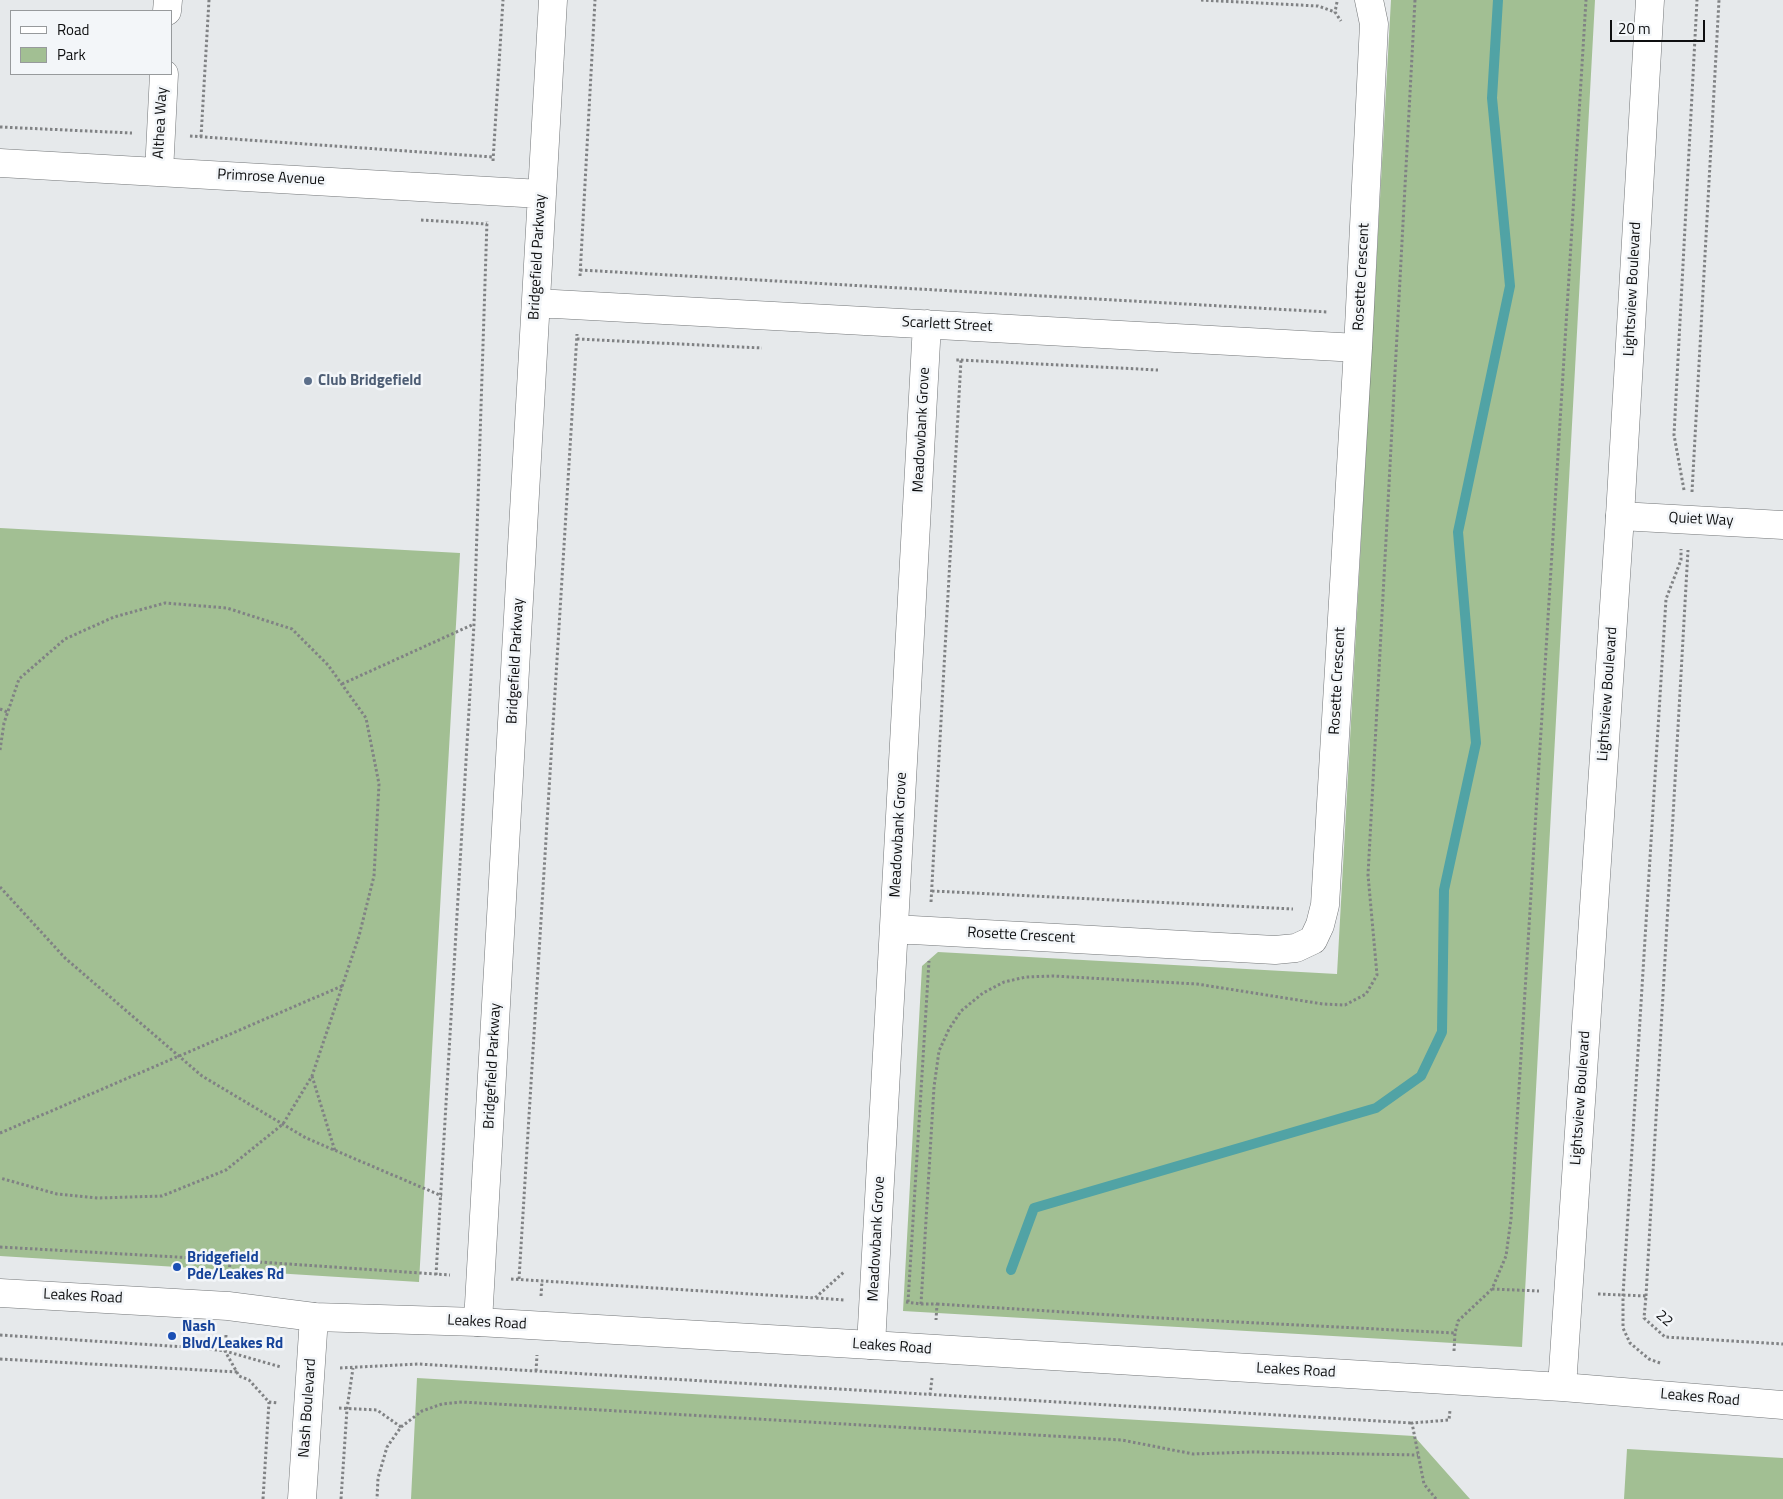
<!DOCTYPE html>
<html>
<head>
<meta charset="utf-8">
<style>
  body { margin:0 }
  #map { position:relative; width:1783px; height:1499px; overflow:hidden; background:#e6e9eb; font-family:"Titillium Web",sans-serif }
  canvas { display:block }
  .legend { position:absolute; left:10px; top:10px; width:162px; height:65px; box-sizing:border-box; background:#f3f6f9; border:1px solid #979a9c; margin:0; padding:6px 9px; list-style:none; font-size:15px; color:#0e0f10 }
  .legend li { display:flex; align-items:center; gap:10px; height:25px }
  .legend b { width:25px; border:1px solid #979a9c }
  .scale { position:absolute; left:1610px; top:20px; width:95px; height:22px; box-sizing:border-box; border:2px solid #0e0f10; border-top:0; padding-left:6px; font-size:15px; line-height:18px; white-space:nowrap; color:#0e0f10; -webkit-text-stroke:4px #f3f6f9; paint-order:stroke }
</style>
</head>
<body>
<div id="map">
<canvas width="1783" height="1499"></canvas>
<ul class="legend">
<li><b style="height:6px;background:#fff"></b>Road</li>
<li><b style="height:14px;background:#a2bf93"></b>Park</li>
</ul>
<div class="scale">20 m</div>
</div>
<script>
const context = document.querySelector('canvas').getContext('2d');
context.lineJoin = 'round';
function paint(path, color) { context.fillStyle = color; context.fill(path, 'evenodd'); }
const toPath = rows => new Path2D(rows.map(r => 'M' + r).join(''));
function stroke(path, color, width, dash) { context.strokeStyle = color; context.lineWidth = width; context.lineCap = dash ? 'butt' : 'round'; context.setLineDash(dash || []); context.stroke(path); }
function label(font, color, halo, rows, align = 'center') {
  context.font = font + ' "Titillium Web",sans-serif'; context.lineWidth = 5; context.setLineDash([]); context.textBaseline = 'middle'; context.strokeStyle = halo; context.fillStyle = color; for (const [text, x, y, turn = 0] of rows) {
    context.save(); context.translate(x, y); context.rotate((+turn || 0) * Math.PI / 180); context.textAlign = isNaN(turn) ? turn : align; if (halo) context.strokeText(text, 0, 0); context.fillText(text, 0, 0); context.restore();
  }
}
const green = toPath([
  [1391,0,1595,0,1522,1347,903,1311,922,966,938,952,1337,974],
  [0,528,460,553,419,1282,0,1256],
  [417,1378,1414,1436,1470,1499,411,1499],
  [1627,1449,1783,1458,1783,1499,1624,1499]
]);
const stream = toPath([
  [1011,1270,1034,1208,1376,1108,1421,1076,1442,1032,1444,890,1476,743,1458,532,1510,286,1492,98,1498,0]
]);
const path = toPath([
  [1201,0,1318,6,1335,12],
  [1337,2,1335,12,1341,21],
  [0,127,132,133],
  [190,136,493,157],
  [201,137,209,0],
  [493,161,503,0],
  [421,220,487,224],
  [580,270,1328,312],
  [580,276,595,0],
  [577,339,762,348],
  [961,360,1158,370],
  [1684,490,1674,435,1697,0],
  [1692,492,1719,0],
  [342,684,474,624],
  [0,709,7,712],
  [0,750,4,723,19,679,65,639,114,617,165,603,227,608,292,629,328,665,366,718,379,784,374,876,359,936,312,1076,283,1124,226,1170,162,1196,98,1198,57,1194,0,1178],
  [0,887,65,958,202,1076,306,1138,442,1196],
  [932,891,1293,909],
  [931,902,961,360,955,360],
  [312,1076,335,1151],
  [0,1133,342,986],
  [0,1247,230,1260,450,1275],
  [436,1275,474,624,487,221],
  [229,1277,230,1260],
  [511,1279,815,1298,844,1272],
  [519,1279,577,334],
  [1492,1289,1539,1291],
  [1598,1294,1646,1296,1644,1318,1665,1337,1783,1344],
  [541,1296,542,1281],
  [1646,1296,1688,550],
  [816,1298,845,1300],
  [906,1302,921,1304,934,1087,939,1051,949,1029,961,1011,983,993,1004,982,1026,977,1053,976,1197,984,1323,1004,1345,1005,1366,994,1377,975,1368,875,1415,0],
  [908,1302,929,961],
  [921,1304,937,1304,936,1320],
  [937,1304,1160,1318,1455,1333],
  [0,1335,201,1348,225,1351,281,1367],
  [226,1335,225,1351,239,1376,249,1380,269,1402,278,1403],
  [1454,1351,1455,1333,1458,1321,1492,1289,1506,1256,1511,1219,1586,0],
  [0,1359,238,1372],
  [1660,1363,1649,1359,1630,1343,1623,1328,1623,1295,1666,599,1681,560,1681,549],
  [340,1368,418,1364,1412,1423],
  [536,1371,537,1355],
  [930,1395,932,1378],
  [339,1408,377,1410,401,1427,387,1447,378,1478,377,1499],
  [401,1427,422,1411,442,1404,462,1402,1122,1440,1193,1454,1253,1452,1418,1455],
  [263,1499,269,1402],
  [341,1499,347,1409,353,1368],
  [1436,1499,1424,1484,1412,1423,1449,1420,1450,1410]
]);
const minor = toPath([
  [167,11,168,0],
  [0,163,541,194],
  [159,172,164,74],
  [536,303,1358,348],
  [1620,516,1783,525],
  [894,929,1275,950,1296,948,1313,940,1320,925,1325,905,1358,348,1374,24,1369,0],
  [478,1322,553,0],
  [871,1345,927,324],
  [302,1499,314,1317]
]);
const tertiary = toPath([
  [0,1293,228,1306,314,1317,478,1322,871,1345,1562,1387,1783,1405],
  [1562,1387,1620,516,1650,0]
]);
const markers = [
  [308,381,5,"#5c6f8a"],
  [177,1267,5,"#1a4fb4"],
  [172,1336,5,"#1a4fb4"]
];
const streetNames = [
  ["Althea Way",161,123,-87],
  ["Primrose Avenue",271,178,3],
  ["Bridgefield Parkway",538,257,-87],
  ["Rosette Crescent",1362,277,-87],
  ["Lightsview Boulevard",1633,289,-87],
  ["Scarlett Street",947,325,3],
  ["Meadowbank Grove",922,430,-87],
  ["Quiet Way",1701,520,3],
  ["Bridgefield Parkway",516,661,-87],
  ["Rosette Crescent",1338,681,-87],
  ["Lightsview Boulevard",1608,694,-86],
  ["Meadowbank Grove",899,835,-87],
  ["Rosette Crescent",1021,936,3],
  ["Bridgefield Parkway",493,1066,-87],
  ["Lightsview Boulevard",1581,1098,-86],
  ["Meadowbank Grove",877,1239,-87],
  ["Leakes Road",83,1297,3],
  ["22",1664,1319,41],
  ["Leakes Road",487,1323,3],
  ["Leakes Road",892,1347,4],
  ["Leakes Road",1296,1371,3],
  ["Leakes Road",1700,1398,5],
  ["Nash Boulevard",308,1408,-86]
];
const serviceNames = [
  ["Club Bridgefield",318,381]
];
const transitNames = [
  ["Bridgefield",187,1258],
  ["Pde/Leakes Rd",187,1275],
  ["Nash",182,1327],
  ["Blvd/Leakes Rd",182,1344]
];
paint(green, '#a2bf93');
stroke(stream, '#51a3a5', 10);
stroke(minor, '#737678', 29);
stroke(tertiary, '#737678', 29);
stroke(path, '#808284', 3, [2.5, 2.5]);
stroke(minor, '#fff', 28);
stroke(tertiary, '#fff', 28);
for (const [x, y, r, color] of markers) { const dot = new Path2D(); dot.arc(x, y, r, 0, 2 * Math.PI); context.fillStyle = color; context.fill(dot); stroke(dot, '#f3f6f9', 2); }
label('15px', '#0e0f10', '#f3f6f9', streetNames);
label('bold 15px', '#4e5e75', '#f3f6f9', serviceNames, 'left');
label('bold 15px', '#164399', '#f3f6f9', transitNames, 'left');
</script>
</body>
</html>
